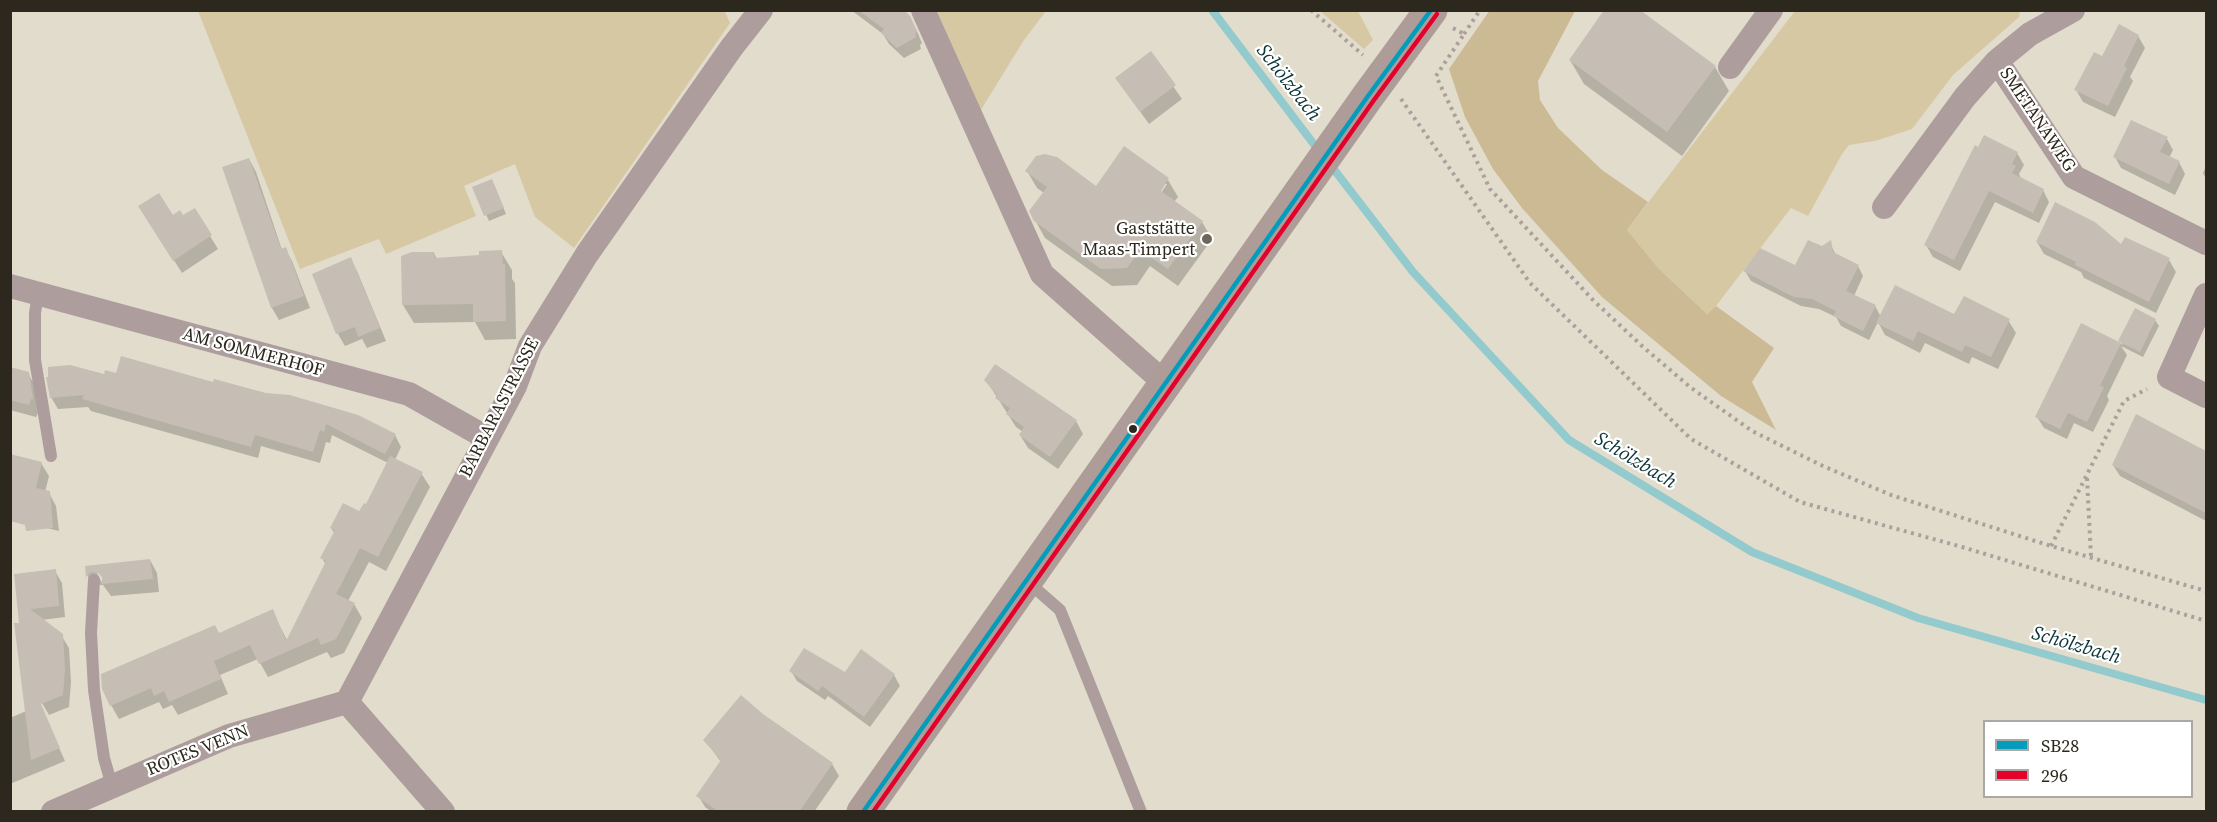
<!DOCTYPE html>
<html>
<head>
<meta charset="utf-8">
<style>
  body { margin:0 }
  #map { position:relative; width:2217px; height:822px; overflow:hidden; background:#e2dccc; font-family:"Source Serif 4",serif }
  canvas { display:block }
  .frame { position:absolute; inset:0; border:12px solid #2c281d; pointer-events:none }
  .legend { position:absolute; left:1983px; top:720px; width:210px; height:78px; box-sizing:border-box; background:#fff; border:2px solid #aba9a5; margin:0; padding:8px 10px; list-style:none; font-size:18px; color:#2c281d }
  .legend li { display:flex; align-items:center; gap:12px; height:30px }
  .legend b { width:30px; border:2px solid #aba9a5 }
</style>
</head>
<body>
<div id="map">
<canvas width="2217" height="822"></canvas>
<div class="frame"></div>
<ul class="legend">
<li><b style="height:8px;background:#049cbc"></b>SB28</li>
<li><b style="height:8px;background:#e4002b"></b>296</li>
</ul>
</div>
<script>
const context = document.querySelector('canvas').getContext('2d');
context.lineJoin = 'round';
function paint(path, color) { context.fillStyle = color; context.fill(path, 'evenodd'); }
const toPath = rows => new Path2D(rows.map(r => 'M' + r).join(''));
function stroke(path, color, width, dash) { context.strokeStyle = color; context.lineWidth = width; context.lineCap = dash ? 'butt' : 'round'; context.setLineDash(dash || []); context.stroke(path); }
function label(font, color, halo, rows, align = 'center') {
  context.font = font + ' "Source Serif 4",serif'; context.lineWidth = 4.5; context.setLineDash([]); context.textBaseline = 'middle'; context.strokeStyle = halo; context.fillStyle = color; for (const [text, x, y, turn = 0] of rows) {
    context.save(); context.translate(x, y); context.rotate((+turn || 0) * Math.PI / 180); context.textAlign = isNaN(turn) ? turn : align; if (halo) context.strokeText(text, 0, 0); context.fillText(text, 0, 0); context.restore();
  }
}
const green = toPath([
  [724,10,730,23,574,248,535,217,515,164,464,186,476,216,386,254,379,239,300,269,198,11],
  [933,11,1046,11,1024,40,979,113],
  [1320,11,1358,11,1373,40,1364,49],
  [1795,11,2020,11,2019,17,1953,75,1912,129,1875,141,1849,145,1842,154,1808,216,1791,208,1716,306,1707,314,1659,269,1627,230]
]);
const forest = toPath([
  [1490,10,1575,11,1538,81,1540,100,1558,128,1602,170,1648,202,1627,230,1659,269,1707,314,1716,306,1774,348,1752,382,1776,430,1721,396,1602,297,1522,208,1493,169,1465,117,1449,69]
]);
const shadow = toPath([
  [851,10,902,10,916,29,922,43,920,45,921,49,904,58,889,44,883,34],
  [2138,36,2145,48,2130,77,2133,81,2115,117,2083,102,2076,90,2103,58],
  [1150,53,1182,99,1149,124,1117,79],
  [1570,60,1715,67,1729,91,1682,156,1584,84],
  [2167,139,2173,150,2169,158,2179,162,2185,174,2175,195,2121,168,2115,157],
  [1125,148,1168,180,1178,197,1174,202,1202,222,1212,239,1178,286,1150,266,1137,285,1112,286,1045,238,1035,220,1044,193,1037,188,1027,171,1096,188],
  [1164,184,1167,184,1158,198],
  [1979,149,2017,153,2024,165,2019,174,2021,178,2043,190,2049,202,2039,223,1995,202,1960,271,1933,257,1926,245],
  [249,159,256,172,282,250,285,249,292,261,310,308,279,320,272,308,224,168],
  [2206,166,2206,179,2203,173],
  [495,187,506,214,489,221,474,188],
  [194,210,218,249,182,273,148,219,183,218],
  [2037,242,2122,247,2169,260,2176,272,2156,313,2084,278,2081,272,2044,254],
  [1830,243,1836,255,1858,266,1863,276,1854,296,1875,306,1881,317,1955,316,2008,320,2016,333,1998,369,1972,357,1969,364,1925,343,1920,353,1885,335,1878,322,1869,340,1841,326,1836,317,1819,309,1801,306,1751,281,1745,271,1796,267],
  [501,252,512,270,512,279,515,283,516,339,485,340,475,322,414,323,403,305,434,253,437,259,480,256],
  [350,259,357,271,386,341,367,348,362,339,345,346,338,334,314,274],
  [2155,320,2159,326,2143,357,2121,346,2127,355,2107,396,2109,400,2093,432,2074,423,2067,439,2044,428,2037,417,2082,325,2123,345,2120,341],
  [10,368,28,373,35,386,39,411,36,417,10,410],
  [105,376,395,435,401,447,395,460,421,473,430,487,386,571,369,562,348,601,354,604,362,618,344,653,331,658,327,652,268,677,258,659,220,675,228,694,178,715,172,705,163,709,159,702,119,719,111,705,219,634,272,611,288,642,326,565,322,558,335,534,331,528,360,513,366,506,388,463,332,435,330,443,326,442,320,463,261,446,258,458,91,411,88,407,58,409,51,397],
  [986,380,1076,421,1083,434,1058,469,1028,448,1020,435,1023,432,1016,427],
  [2137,416,2206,452,2206,521,2120,476,2113,465],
  [41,463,49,476,45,492,49,493,56,506,59,531,10,519],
  [150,560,157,573,159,592,111,596,103,585,103,579,99,572,97,573,103,585,98,585,95,589,88,577,87,567],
  [55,571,62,583,65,617,42,620,61,635,69,648,71,682,69,707,49,715,42,703,15,575],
  [862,651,894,675,900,686,870,727,828,696,825,700,797,681,791,671,845,674],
  [40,705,65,761,10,784,10,718],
  [763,716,832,764,839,776,814,812,712,812,705,807,698,795,721,762,705,740]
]);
const stream = toPath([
  [1212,10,1319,151],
  [1329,163,1413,272,1569,440,1752,552,1918,618,2206,700]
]);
const building = toPath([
  [858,10,904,10,910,16,917,31,915,34,916,37,897,48,881,33,884,29],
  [1604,10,1640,10,1716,66,1667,132,1569,60],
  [2119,24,2139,35,2124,66,2127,68,2108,106,2074,90,2094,52,2102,56],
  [1151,51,1176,85,1140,112,1115,78],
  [2131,120,2168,137,2160,152,2180,161,2169,184,2113,157],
  [1984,135,2018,152,2012,164,2016,166,2012,173,2044,189,2033,213,1989,191,1954,260,1924,245,1975,145,1978,147],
  [1124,146,1169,178,1161,191,1203,221,1168,269,1140,250,1127,268,1101,269,1034,221,1029,211,1047,187,1025,171,1036,156,1045,154,1057,157,1096,186],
  [249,158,281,249,286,247,304,296,271,308,222,167],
  [492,179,504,208,484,216,472,187],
  [159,193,173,215,180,210,183,215,195,208,212,235,173,261,138,206],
  [2055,202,2095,222,2121,244,2125,237,2170,258,2149,302,2075,265,2076,262,2036,242],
  [1808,240,1822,246,1831,240,1833,252,1859,265,1846,291,1876,305,1863,331,1833,316,1836,311,1812,299,1794,297,1743,271,1760,248,1795,265],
  [502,250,503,264,505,264,506,321,473,322,473,304,402,305,401,256,412,252,434,252,435,258,479,255,479,251],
  [351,257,380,328,358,337,355,327,336,334,312,274],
  [1895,285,1954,314,1964,296,2010,319,1991,357,1965,345,1962,352,1918,331,1913,341,1876,323],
  [2135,308,2156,319,2140,352,2118,341],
  [2081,323,2121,343,2100,386,2104,387,2087,422,2068,413,2060,429,2035,417],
  [121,356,213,382,214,379,266,393,290,395,358,415,396,434,385,454,326,424,324,432,320,430,313,452,255,435,251,447,82,399,84,395,50,398,46,377,48,377,48,367,70,365,104,374,105,370,116,373],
  [995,364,1077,420,1050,457,1019,435,1024,427,1006,414,1010,408,995,398,997,395,984,380],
  [10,367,29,372,33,399,31,399,29,405,10,400],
  [2136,414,2206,451,2206,513,2112,465],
  [10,454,42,462,36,488,50,491,53,528,26,531,25,525,10,521],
  [390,456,423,472,378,557,360,548,336,594,355,603,336,639,321,645,318,638,259,664,250,645,214,661,221,679,169,702,164,691,154,696,151,688,110,706,102,689,101,674,215,625,219,633,273,609,286,641,326,561,320,558,335,530,330,528,343,503,359,511,364,503,366,504],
  [150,559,153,579,102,584,102,577,98,573,91,572,86,577,85,566],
  [56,569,59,606,30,609,63,634,65,669,63,695,41,704,60,748,31,760,14,623,19,623,14,574],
  [804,648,845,672,861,649,895,674,864,717,822,686,818,691,789,671],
  [741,695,763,714,833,763,799,812,719,812,696,796,721,760,703,740]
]);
const path = toPath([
  [1311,10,1363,55],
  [1453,28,1464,34,1436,76,1490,189,1593,300,1642,346,1690,387,1752,431,1823,466,1891,495,2051,546,2206,591],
  [1464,34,1480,10],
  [1401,99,1530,283,1691,439,1800,502,1962,547,2206,621],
  [2087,478,2091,557],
  [2051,546,2124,401,2147,389]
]);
const service = toPath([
  [38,294,35,313,35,360,51,456],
  [94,580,91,633,94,690,104,758,112,786],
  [1028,582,1060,610,1141,812]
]);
const minor = toPath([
  [923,10,1042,274,1166,384],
  [1997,61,2074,177,2206,243],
  [1730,67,1771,10],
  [1884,207,1965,97,1997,61,2030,34,2073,10],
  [10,286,409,394,487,438],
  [2206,295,2169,377,2206,396],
  [347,702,515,386,530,346,587,254,732,47,761,10],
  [347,702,443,812],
  [53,812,229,736,347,702]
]);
const primary = toPath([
  [863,812,1368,96,1431,10]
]);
const bus1 = toPath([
  [863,812,1368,96,1431,10]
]);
const bus2 = toPath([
  [873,812,1374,100,1437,14]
]);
const markers = [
  [1207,239,6,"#6c675a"],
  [1133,429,5,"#2c281d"]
];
const streetNames = [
  ["SMETANAWEG",2037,120,56],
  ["AM SOMMERHOF",253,353,15],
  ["BARBARASTRASSE",500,408,-63],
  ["ROTES VENN",198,751,-22]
];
const poiNames = [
  ["Gaststätte",1195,229],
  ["Maas-Timpert",1195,250]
];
const waterNames = [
  ["Schölzbach",1288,83,52],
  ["Schölzbach",1635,461,31],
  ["Schölzbach",2076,646,16]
];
paint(green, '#d7c8a4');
paint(forest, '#cbba93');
paint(shadow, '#0003');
stroke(stream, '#92cacd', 8);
paint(building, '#c6beb4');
stroke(path, '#aca09d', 4, [3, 4.5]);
stroke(service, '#ad9d9d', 12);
stroke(minor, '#ad9d9d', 24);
stroke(primary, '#ae9c99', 33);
stroke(bus1, '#049cbc', 4.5);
stroke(bus2, '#e4002b', 4.5);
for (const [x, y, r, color] of markers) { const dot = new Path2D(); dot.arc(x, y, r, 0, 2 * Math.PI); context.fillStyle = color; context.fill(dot); stroke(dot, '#fff', 2); }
label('18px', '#2c281d', '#fff', streetNames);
label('18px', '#2c281d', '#fff', poiNames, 'right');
label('italic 20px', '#0b3539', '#fff', waterNames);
</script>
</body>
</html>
